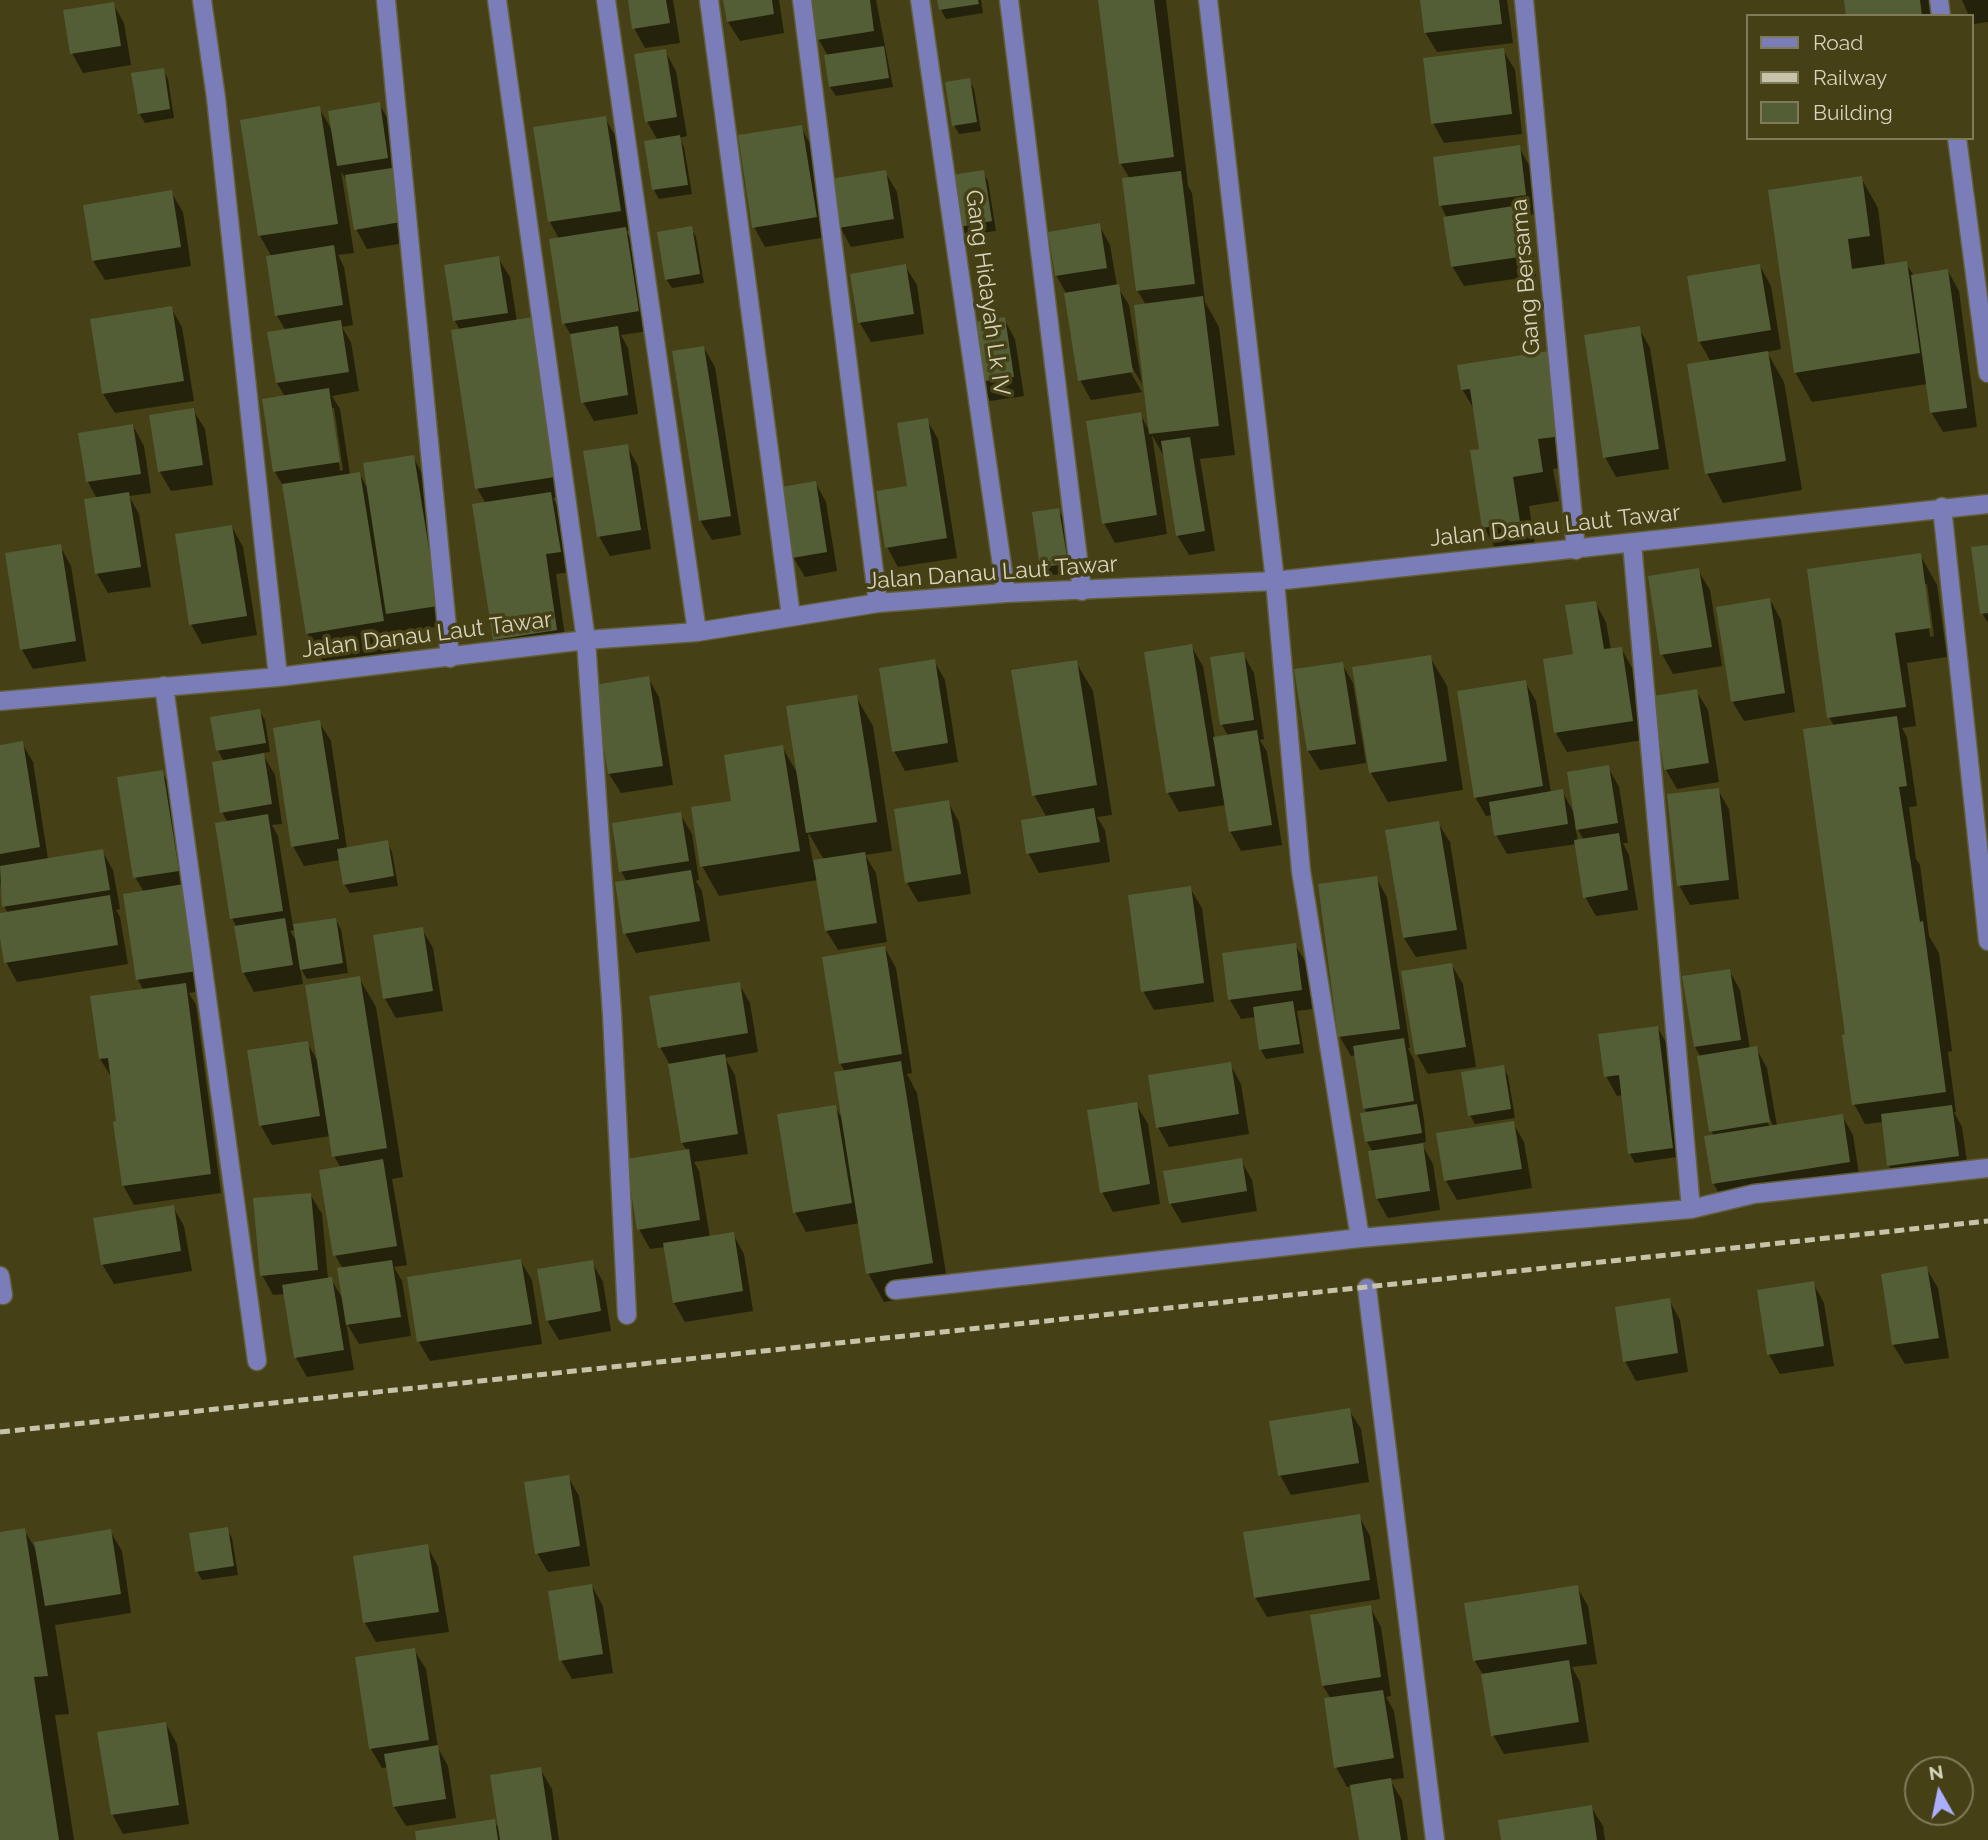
<!DOCTYPE html>
<html>
<head>
<meta charset="utf-8">
<style>
  body { margin:0 }
  #map { position:relative; width:1988px; height:1840px; overflow:hidden; background:#454015; font-family:Raleway,sans-serif }
  canvas { display:block }
  .legend { position:absolute; left:1746px; top:14px; width:228px; height:126px; box-sizing:border-box; background:#454015; border:2px solid #7f7b58; margin:0; padding:9px 12px; list-style:none; font-size:21px; color:#d7d4bd }
  .legend li { display:flex; align-items:center; gap:14px; height:35px }
  .legend b { width:35px; border:2px solid #7f7b58 }
  .north { position:absolute; left:1904px; top:1756px; width:70px; height:70px; box-sizing:border-box; background:#454015; border:2px solid #7f7b58; border-radius:50%; rotate:351deg; font-size:19px; font-weight:700; line-height:28px; text-align:center; color:#d7d4bd }
  .north::after { content:''; display:block; margin:auto; width:24px; height:32px; background:#abaffb; clip-path:polygon(50% 0,100% 100%,50% 72%,0 100%) }
</style>
</head>
<body>
<div id="map">
<canvas width="1988" height="1840"></canvas>
<ul class="legend">
<li><b style="height:9px;background:#7a7db7"></b>Road</li>
<li><b style="height:9px;background:#c6c3a9"></b>Railway</li>
<li><b style="height:19px;background:#535e37"></b>Building</li>
</ul>
<div class="north">N</div>
</div>
<script>
const context = document.querySelector('canvas').getContext('2d');
context.lineJoin = 'round';
function paint(path, color) { context.fillStyle = color; context.fill(path, 'evenodd'); }
const toPath = rows => new Path2D(rows.map(r => 'M' + r).join(''));
function stroke(path, color, width, dash) { context.strokeStyle = color; context.lineWidth = width; context.lineCap = dash ? 'butt' : 'round'; context.setLineDash(dash || []); context.stroke(path); }
function label(font, color, halo, rows, align = 'center') {
  context.font = font + ' Raleway,sans-serif'; context.lineWidth = 7; context.setLineDash([]); context.textBaseline = 'middle'; context.strokeStyle = halo; context.fillStyle = color; for (const [text, x, y, turn = 0] of rows) {
    context.save(); context.translate(x, y); context.rotate((+turn || 0) * Math.PI / 180); context.textAlign = isNaN(turn) ? turn : align; if (halo) context.strokeText(text, 0, 0); context.fillText(text, 0, 0); context.restore();
  }
}
const shadow = toPath([
  [630,0,673,0,680,43,645,48,634,28],
  [725,0,779,0,784,33,740,41,728,22],
  [812,0,876,0,893,87,836,96,830,87,828,56,819,40],
  [939,0,981,0,983,13,946,19,941,10],
  [1100,0,1166,0,1188,186,1192,193,1205,302,1219,327,1235,455,1200,459,1215,551,1189,555,1177,535,1165,458,1152,435,1167,534,1115,543,1104,523,1140,414,1151,434,1146,305,1137,290,1130,179,1121,164],
  [1422,0,1507,0,1513,43,1437,52,1425,32],
  [1845,0,1932,0,1934,16,1848,16],
  [1962,0,1988,0,1988,22,1974,24,1972,16,1969,16],
  [113,4,124,23,131,65,83,73,72,53],
  [1503,50,1515,70,1522,134,1444,143,1433,123],
  [665,51,676,71,687,136,679,138,684,147,692,194,659,199,654,190,646,142,658,141,647,121],
  [163,70,168,79,174,118,145,123,139,113],
  [969,80,974,89,981,131,959,134,954,125],
  [379,104,391,124,411,242,367,249,356,229,348,183,341,171,354,253,338,255,344,267,353,325,342,327,351,342,359,391,332,396,340,409,350,475,359,473,368,489,413,457,424,477,448,625,397,633,400,651,324,663,307,633,285,489,275,472,285,397,277,383,269,333,286,331,277,316,272,257,260,236,319,108,333,132],
  [394,188,397,188,400,231],
  [331,408,334,408,343,470,340,471],
  [605,118,616,137,631,230,626,231,636,248,649,331,621,335,628,348,638,414,594,421,583,402,572,337,564,323,559,239,550,222],
  [801,127,812,147,827,237,765,247,754,227],
  [1519,147,1530,167,1536,214,1524,216,1530,227,1536,276,1464,286,1452,266,1447,218,1441,206,1434,158],
  [885,172,897,192,904,238,851,247,840,227],
  [983,172,988,181,996,231,966,235,961,226],
  [1861,178,1878,208,1885,266,1906,263,1914,276,1948,271,1959,291,1977,427,1943,432,1931,412,1927,384,1812,402,1795,372],
  [171,192,183,212,191,266,105,280,93,261],
  [1099,225,1110,245,1117,286,1129,305,1142,384,1130,364,1127,366,1142,392,1091,400,1080,380,1066,293,1056,275],
  [691,228,696,237,704,283,672,288,666,279],
  [498,258,510,277,517,322,565,496,553,498,562,513,571,572,556,574,567,650,506,659,495,639,486,504,477,488,460,330,455,321],
  [905,266,917,285,924,334,871,342,860,323],
  [1760,266,1771,286,1781,349,1767,352,1784,382,1802,490,1723,503,1707,473,1711,362,1699,341],
  [171,308,182,327,194,401,115,413,103,394],
  [1004,319,1015,339,1024,396,990,401,979,382],
  [1639,328,1650,348,1669,469,1616,477,1605,457],
  [704,348,715,367,741,535,712,540,700,520],
  [1565,382,1578,465,1553,469,1559,501,1529,506,1536,551,1500,557,1484,527,1481,450,1475,411,1462,389],
  [193,410,205,429,213,485,171,491,160,472,151,417],
  [927,420,938,439,957,558,898,567,887,547,909,487],
  [133,426,144,446,151,493,129,496,139,514,151,587,108,593,97,574,86,501,97,499,88,482,80,434],
  [627,446,638,466,651,549,610,556,599,536],
  [815,482,826,502,837,571,805,577,793,557],
  [1058,510,1064,519,1072,572,1047,576,1042,567],
  [232,527,243,547,257,635,202,644,191,624],
  [60,546,71,566,86,661,33,669,22,650],
  [1988,546,1988,623,1982,613],
  [1920,555,1937,585,1947,657,1907,663,1916,726,1902,728,1907,737,1917,806,1909,807,1916,859,1920,865,1929,936,1939,953,1952,1051,1948,1052,1956,1112,1954,1112,1962,1127,1969,1176,1900,1185,1889,1166,1883,1122,1865,1124,1854,1104,1848,1036,1834,726,1829,717],
  [1924,584,1927,584,1934,636,1930,637],
  [1698,570,1710,590,1722,666,1673,674,1662,654],
  [1770,600,1781,620,1795,712,1744,721,1732,701],
  [1595,602,1606,622,1611,650,1621,648,1632,668,1643,740,1567,752,1556,733,1575,656],
  [1191,646,1203,666,1215,739,1229,737,1222,725,1243,654,1254,673,1264,739,1260,740,1267,752,1282,845,1241,851,1230,831,1226,805,1179,812,1168,793],
  [1430,657,1447,686,1463,790,1388,802,1371,773,1354,669],
  [934,661,945,680,958,762,905,771,894,751],
  [1076,662,1093,691,1112,815,1097,817,1105,830,1110,862,1039,873,1028,853,1047,818,1034,795],
  [1342,664,1353,683,1366,763,1320,770,1308,751,1296,671],
  [648,678,659,697,673,785,621,793,609,774,596,687],
  [1525,682,1536,701,1551,793,1562,791,1575,815,1608,767,1619,787,1628,843,1623,843,1629,855,1638,910,1596,916,1585,897,1577,844,1507,854,1496,835,1493,815,1486,816,1475,797],
  [1575,825,1584,840,1578,841],
  [1696,691,1708,710,1719,782,1677,789,1666,770],
  [856,697,873,726,892,851,865,855,876,873,887,942,838,950,826,930,818,880,719,896,702,866,733,802,782,747,799,776],
  [808,834,809,834,824,860,813,862],
  [259,711,265,720,270,752,262,753,275,775,282,824,272,825,278,836,293,926,335,919,341,929,348,973,307,979,300,967,303,984,254,992,243,972,237,928,232,918,228,823,222,812,224,762,218,750],
  [295,930,297,942,290,931],
  [319,722,331,741,347,849,387,842,392,852,398,886,350,893,344,884,340,860,304,866,293,846],
  [22,743,33,762,48,859,102,851,113,870,120,909,116,910,120,917,128,964,17,982,6,962,0,927,0,915,8,913,4,906,0,881,0,746],
  [162,772,173,791,207,990,189,993,196,1005,221,1193,134,1205,123,1185,118,1123,112,1078,100,1059,92,998,144,991,138,980,125,895,144,892,135,877],
  [1718,790,1729,809,1739,899,1690,905,1679,885],
  [948,802,959,822,971,894,918,902,907,883],
  [680,814,692,834,699,880,696,881,702,891,710,941,636,953,625,933,627,882,621,871],
  [1438,823,1450,842,1467,949,1416,957,1404,938,1387,831],
  [1376,878,1387,897,1410,1048,1408,1048,1414,1060,1424,1120,1426,1142,1421,1143,1433,1164,1440,1210,1388,1218,1377,1199,1373,1152,1367,1142,1367,1113,1364,1108,1356,1055,1351,1056,1340,1037],
  [1190,888,1202,908,1214,1002,1154,1010,1143,991],
  [422,929,433,948,443,1011,396,1018,385,999],
  [1295,945,1307,964,1312,1009,1297,1011,1304,1053,1266,1059,1261,1050,1256,1017,1241,1019,1230,1000],
  [885,948,896,968,912,1073,907,1074,917,1093,949,1292,884,1302,868,1273,860,1223,806,1232,795,1212,835,1107,843,1120,845,1072,840,1063],
  [1451,964,1463,984,1476,1067,1428,1074,1417,1055,1403,972],
  [1729,970,1740,990,1750,1049,1756,1048,1767,1068,1777,1126,1842,1116,1853,1135,1860,1181,1725,1203,1713,1183,1714,1136,1711,1131,1701,1057,1695,1047,1684,978],
  [1767,1114,1774,1127,1770,1127,1764,1116],
  [359,978,376,1007,403,1177,392,1179,407,1265,394,1267,402,1281,411,1336,359,1344,346,1322,354,1370,307,1377,296,1358,285,1294,273,1295,262,1275,310,1194,322,1214,328,1279,331,1279,344,1301,343,1269,335,1255,341,1168,334,1156,331,1136,272,1145,261,1126,307,1043,319,1063],
  [739,984,750,1003,758,1052,725,1058,735,1075,748,1154,694,1162,699,1171,710,1238,733,1234,744,1254,753,1311,685,1322,674,1303,665,1247,650,1249,639,1229,687,1151,682,1143,670,1065,660,1047],
  [1657,1027,1669,1047,1674,1088,1669,1089,1677,1157,1635,1163,1630,1154,1623,1095,1617,1096,1606,1076],
  [1230,1064,1241,1084,1249,1134,1169,1147,1158,1127],
  [1503,1067,1508,1076,1515,1118,1475,1124,1470,1115],
  [1136,1104,1148,1124,1160,1204,1113,1212,1102,1192],
  [1513,1123,1524,1142,1532,1188,1457,1200,1446,1181],
  [1241,1160,1252,1180,1257,1211,1182,1223,1170,1203],
  [173,1207,184,1226,192,1271,114,1284,102,1264],
  [520,1260,532,1280,542,1344,430,1361,419,1342,409,1278],
  [592,1262,603,1282,611,1331,559,1340,547,1320],
  [1926,1268,1938,1288,1949,1358,1905,1364,1893,1345],
  [1813,1283,1824,1303,1834,1366,1780,1374,1769,1355,1759,1292],
  [1669,1300,1680,1320,1688,1372,1636,1381,1625,1361],
  [1349,1410,1361,1429,1369,1482,1291,1495,1280,1475],
  [568,1477,579,1496,590,1566,548,1572,537,1553],
  [1359,1516,1370,1536,1380,1599,1267,1617,1255,1597],
  [227,1529,232,1538,238,1575,202,1580,197,1571],
  [24,1530,38,1553,110,1531,122,1551,131,1613,55,1625,69,1714,55,1715,74,1840,0,1840,0,1533],
  [427,1546,438,1566,449,1632,376,1642,365,1623,355,1557],
  [592,1586,603,1606,613,1673,572,1679,561,1660],
  [1577,1587,1588,1606,1597,1664,1572,1667,1580,1682,1589,1742,1504,1754,1493,1735,1483,1675,1475,1661,1466,1604],
  [1370,1607,1381,1627,1391,1696,1386,1697,1394,1711,1404,1778,1390,1780,1402,1800,1408,1840,1361,1840,1352,1786,1347,1787,1336,1767,1331,1699,1323,1686],
  [414,1650,426,1669,438,1748,448,1766,456,1818,406,1826,394,1807,388,1767,382,1768,371,1749,357,1658],
  [166,1724,177,1744,189,1824,123,1834,112,1814],
  [540,1769,552,1789,559,1840,418,1840,494,1821,501,1832],
  [1591,1807,1603,1826,1605,1840,1503,1840]
]);
const building = toPath([
  [628,0,666,0,670,23,632,29],
  [723,0,772,0,774,14,727,22],
  [811,0,870,0,874,31,817,40],
  [937,0,978,0,979,4,939,10],
  [1098,0,1154,0,1174,157,1119,164],
  [1420,0,1499,0,1502,24,1424,33],
  [1844,0,1920,0,1922,16,1846,16],
  [114,2,121,46,70,54,63,10],
  [884,46,889,78,829,87,824,55],
  [1504,48,1512,114,1431,124,1423,58],
  [666,49,677,117,645,122,634,54],
  [164,68,170,109,138,114,131,73],
  [970,78,977,122,952,126,945,82],
  [380,102,388,158,337,166,328,111],
  [320,106,338,224,258,236,240,120],
  [606,116,621,211,548,222,533,127],
  [802,125,817,217,752,228,738,135],
  [680,135,688,185,652,190,644,141],
  [1520,145,1526,195,1439,206,1433,157],
  [392,168,401,222,354,230,345,175],
  [886,170,894,219,838,228,829,179],
  [984,170,992,221,959,227,951,175],
  [1181,171,1195,284,1136,291,1122,178],
  [1862,176,1870,236,1848,239,1852,269,1907,261,1920,353,1794,373,1768,190],
  [172,190,181,247,92,261,83,205],
  [1520,205,1526,256,1451,267,1443,217],
  [1100,223,1107,268,1055,276,1048,232],
  [692,226,700,274,665,280,657,232],
  [626,227,639,311,562,324,549,239],
  [334,245,343,305,275,316,266,256],
  [499,256,508,313,453,321,444,265],
  [906,264,914,314,858,323,850,274],
  [1760,264,1771,330,1698,342,1687,276],
  [1948,269,1967,408,1930,413,1911,275],
  [1119,284,1133,372,1078,381,1064,293],
  [1203,296,1219,426,1149,434,1134,305],
  [172,306,184,381,102,394,90,319],
  [533,317,555,477,475,489,451,330],
  [1005,317,1014,377,977,382,968,323],
  [341,320,349,372,276,383,267,332],
  [618,326,628,395,581,403,570,334],
  [1640,326,1659,449,1603,458,1584,335],
  [704,346,731,516,699,521,672,351],
  [1549,351,1563,436,1538,439,1543,472,1513,477,1520,522,1482,528,1470,450,1479,449,1470,389,1461,390,1457,365],
  [1768,351,1786,461,1705,474,1687,364],
  [329,388,340,462,273,472,262,399],
  [194,408,203,465,158,472,149,415],
  [1141,412,1157,515,1102,524,1086,421],
  [928,418,947,538,885,548,876,491,907,486,897,423],
  [133,424,141,474,86,482,78,433],
  [1190,437,1205,531,1176,536,1161,441],
  [628,444,641,530,597,537,583,451],
  [414,455,438,606,386,614,363,463],
  [360,472,384,621,306,634,282,484],
  [816,481,827,552,792,558,781,487],
  [129,492,141,567,95,574,84,499],
  [551,492,561,552,546,554,557,630,493,640,472,504],
  [1059,508,1068,563,1040,568,1032,512],
  [232,525,247,616,189,625,175,534],
  [61,544,76,641,20,650,5,553],
  [1988,545,1988,613,1980,614,1971,547],
  [1921,553,1931,628,1895,633,1906,707,1827,718,1807,569],
  [1699,568,1712,647,1660,655,1648,576],
  [1770,598,1785,693,1731,702,1716,607],
  [1596,601,1604,649,1622,647,1633,721,1554,733,1543,659,1573,654,1565,605],
  [1192,644,1215,786,1166,793,1144,652],
  [1244,652,1254,720,1220,725,1210,657],
  [1431,655,1447,761,1369,773,1352,667],
  [935,659,948,743,892,752,879,668],
  [1077,660,1097,785,1032,796,1011,670],
  [1343,662,1356,744,1307,751,1294,669],
  [649,676,663,766,608,774,594,685],
  [1526,680,1543,786,1474,798,1457,691],
  [1697,689,1709,763,1664,770,1653,696],
  [857,695,877,822,806,833,786,706],
  [260,709,266,743,216,751,210,717],
  [1897,716,1907,786,1899,787,1920,922,1923,921,1946,1092,1852,1105,1842,1035,1845,1034,1803,729],
  [320,720,339,839,291,847,273,728],
  [1257,730,1272,825,1229,832,1213,737],
  [23,741,40,847,0,854,0,745],
  [783,745,800,851,700,867,691,807,731,801,724,755],
  [264,753,272,804,220,813,212,762],
  [1609,765,1618,823,1576,830,1567,772],
  [163,770,179,871,133,878,117,777],
  [1719,788,1729,880,1677,886,1667,794],
  [1563,789,1568,824,1494,836,1489,802],
  [949,800,961,874,905,883,894,809],
  [1094,808,1100,842,1026,854,1021,820],
  [681,812,689,861,619,872,612,823],
  [268,814,283,911,230,919,215,823],
  [1439,821,1457,930,1403,938,1385,830],
  [1619,833,1628,890,1583,898,1574,840],
  [388,840,394,876,343,885,337,849],
  [103,849,110,890,2,907,0,866],
  [865,852,877,923,825,931,813,860],
  [691,870,700,921,623,934,615,882],
  [1377,876,1400,1029,1338,1037,1318,884],
  [184,884,197,971,136,980,123,894],
  [1191,886,1204,983,1141,992,1128,895],
  [110,895,118,945,4,963,0,938,0,913],
  [285,918,293,965,242,973,234,926],
  [336,918,343,963,300,970,293,924],
  [423,927,433,991,383,999,373,935],
  [1296,943,1302,990,1228,1000,1222,953],
  [885,946,902,1054,839,1064,822,957],
  [1452,963,1466,1047,1415,1055,1401,971],
  [1730,969,1741,1040,1694,1047,1682,976],
  [360,976,387,1148,332,1157,305,985],
  [740,982,748,1033,658,1048,649,996],
  [186,983,211,1174,122,1186,113,1122,116,1121,108,1058,99,1059,90,996],
  [1293,1001,1300,1044,1259,1050,1253,1007],
  [1658,1026,1673,1148,1628,1154,1619,1075,1604,1077,1598,1034],
  [1404,1038,1414,1101,1363,1109,1353,1046],
  [308,1041,320,1116,259,1126,247,1050],
  [1757,1046,1770,1122,1709,1132,1697,1056],
  [725,1054,738,1134,681,1143,668,1064],
  [901,1061,933,1263,866,1274,834,1072],
  [1231,1062,1239,1114,1156,1128,1148,1075],
  [1504,1065,1511,1109,1468,1116,1461,1072],
  [1137,1102,1150,1184,1100,1193,1087,1110],
  [1417,1104,1422,1133,1365,1142,1360,1113],
  [836,1105,852,1203,793,1213,777,1114],
  [1952,1105,1959,1156,1887,1166,1881,1114],
  [1843,1114,1850,1162,1712,1184,1704,1136],
  [1514,1121,1522,1169,1444,1181,1436,1133],
  [1423,1143,1430,1191,1376,1199,1368,1151],
  [689,1149,700,1220,637,1230,626,1159],
  [1242,1158,1247,1191,1169,1204,1163,1171],
  [383,1159,397,1246,333,1256,319,1170],
  [311,1193,318,1270,260,1276,253,1198],
  [174,1205,181,1251,101,1265,93,1218],
  [734,1232,743,1291,673,1303,663,1243],
  [521,1259,532,1324,417,1342,407,1277],
  [392,1260,401,1317,346,1325,337,1268],
  [593,1260,601,1311,546,1321,537,1269],
  [1927,1266,1939,1338,1892,1345,1881,1274],
  [332,1277,344,1350,294,1358,282,1285],
  [1814,1281,1824,1346,1767,1355,1757,1290],
  [1670,1298,1678,1353,1623,1362,1615,1307],
  [1350,1408,1359,1463,1278,1476,1269,1421],
  [569,1475,580,1546,535,1554,524,1482],
  [1360,1514,1370,1580,1254,1598,1243,1532],
  [228,1527,234,1566,195,1572,189,1533],
  [25,1528,48,1676,34,1677,59,1840,0,1840,0,1532],
  [111,1529,121,1594,45,1606,34,1542],
  [428,1544,439,1612,363,1623,353,1556],
  [592,1584,603,1654,559,1661,548,1591],
  [1578,1585,1587,1644,1473,1661,1464,1603],
  [1371,1605,1381,1677,1322,1686,1310,1615],
  [415,1648,429,1740,369,1749,355,1657],
  [1569,1660,1579,1722,1491,1736,1481,1674],
  [1383,1690,1394,1758,1334,1768,1324,1698],
  [166,1722,179,1805,111,1815,97,1732],
  [438,1745,446,1799,393,1807,384,1754],
  [541,1767,552,1840,500,1840,490,1775],
  [1391,1778,1401,1840,1359,1840,1350,1785],
  [1592,1805,1597,1840,1501,1840,1498,1820],
  [495,1819,498,1840,416,1840,415,1831]
]);
const minor = toPath([
  [202,0,216,98,278,677],
  [386,0,450,658],
  [497,0,586,640,612,1014,627,1315],
  [606,0,697,632],
  [709,0,791,616],
  [802,0,878,603],
  [920,0,1006,593],
  [1009,0,1082,591],
  [1208,0,1275,581,1301,871,1360,1238],
  [1524,0,1576,550],
  [1939,0,1941,16],
  [1957,138,1988,373],
  [1942,507,1988,941],
  [1632,543,1691,1209],
  [164,686,257,1361],
  [0,701,278,677,586,640,697,632,878,603,1006,593,1275,581,1988,504],
  [0,1276,3,1295],
  [1367,1288,1435,1840],
  [895,1290,1360,1238,1691,1209,1754,1194,1988,1168]
]);
const rail = toPath([
  [0,1432,1988,1221]
]);
const streetNames = [
  ["Gang Bersama",1526,277,-95],
  ["Gang Hidayah Lk IV",987,293,82],
  ["Jalan Danau Laut Tawar",1555,526,-6],
  ["Jalan Danau Laut Tawar",992,573,-4],
  ["Jalan Danau Laut Tawar",427,635,-7]
];
paint(shadow, '#0007');
paint(building, '#535e37');
stroke(minor, '#625e37', 21);
stroke(minor, '#7a7db7', 18);
stroke(rail, '#c6c3a9', 5, [10, 5]);
label('23px', '#d7d4bd', '#454015', streetNames);
</script>
</body>
</html>
